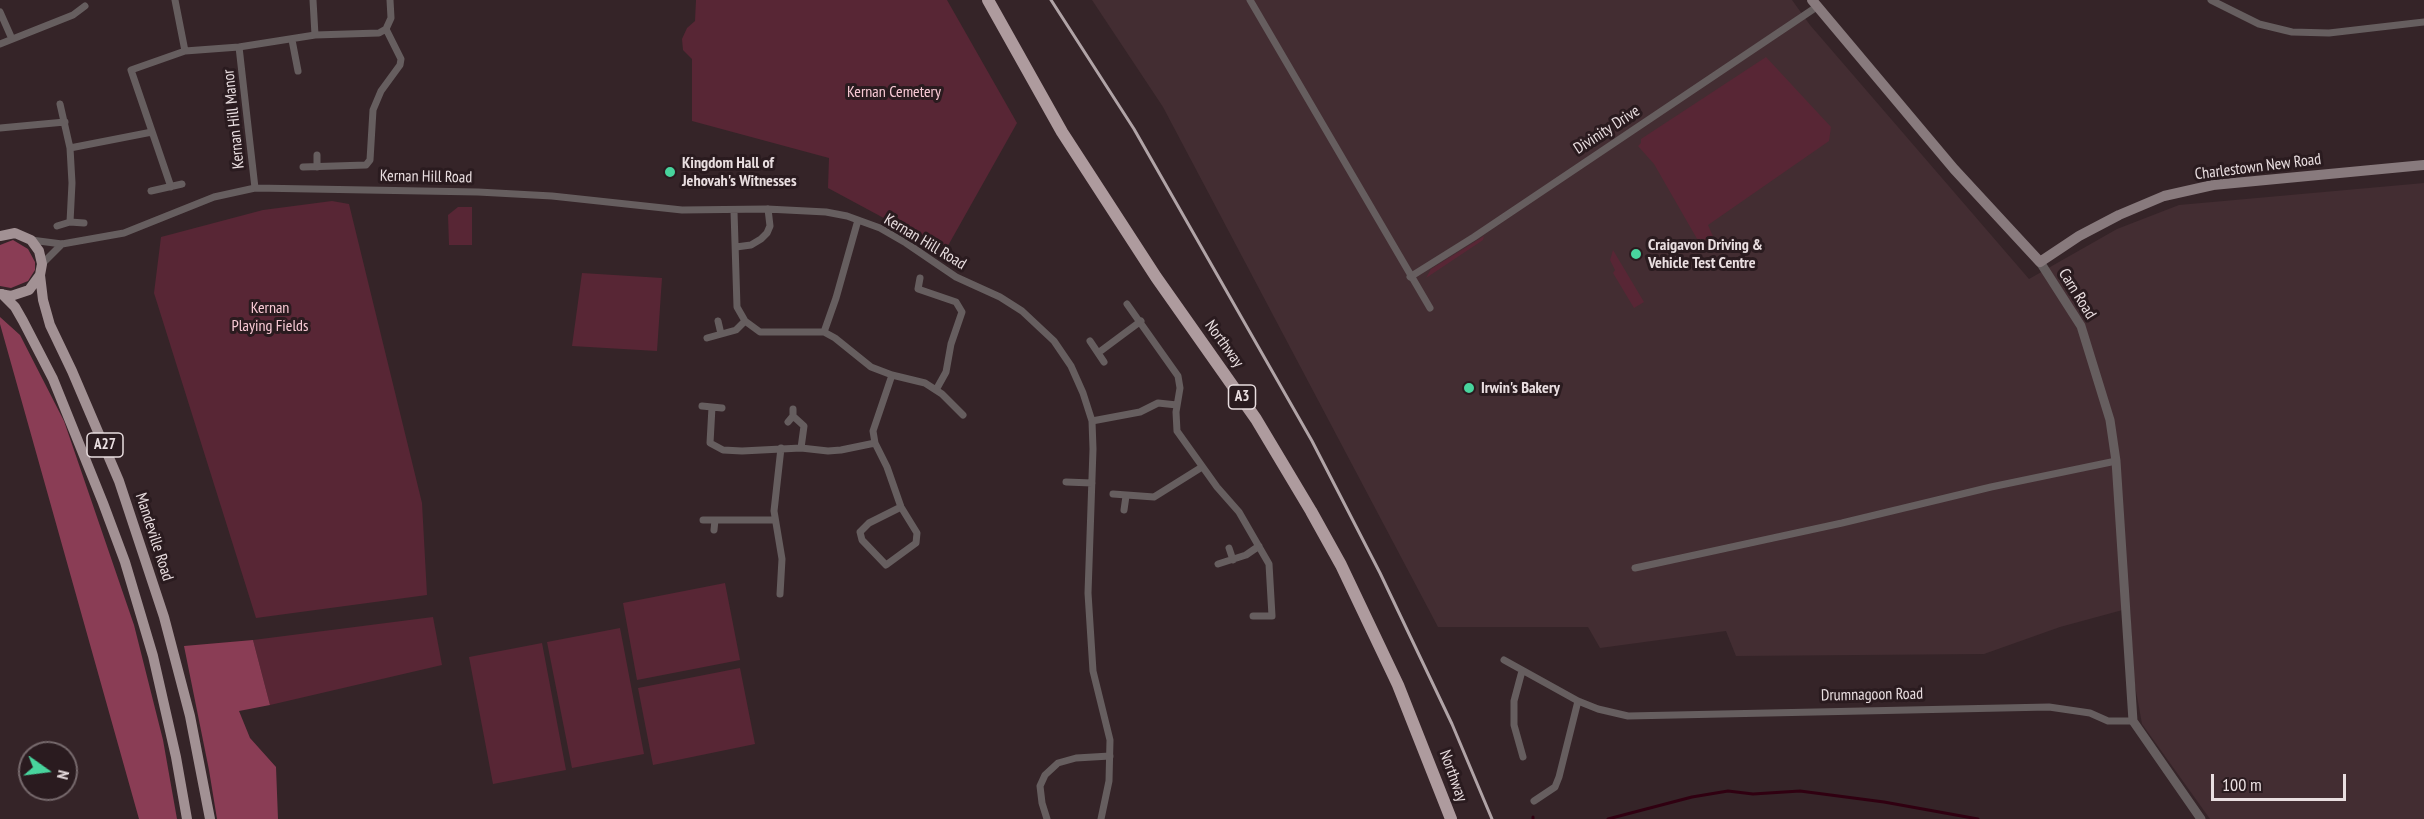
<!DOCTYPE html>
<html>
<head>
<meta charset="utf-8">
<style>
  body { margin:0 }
  #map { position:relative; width:2424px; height:819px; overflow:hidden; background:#352428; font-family:"PT Sans Narrow",sans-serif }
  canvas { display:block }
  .north { position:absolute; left:18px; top:741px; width:60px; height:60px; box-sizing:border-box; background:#2a1b1f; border:2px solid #76696c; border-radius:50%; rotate:104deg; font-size:16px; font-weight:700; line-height:24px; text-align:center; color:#e9dee0 }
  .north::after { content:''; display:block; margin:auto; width:21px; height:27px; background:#48d49d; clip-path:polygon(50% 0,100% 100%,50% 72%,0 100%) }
  .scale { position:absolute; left:2211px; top:774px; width:135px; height:27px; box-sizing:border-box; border:3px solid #e9dee0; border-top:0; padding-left:8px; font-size:18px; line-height:21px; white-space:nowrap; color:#e9dee0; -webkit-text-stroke:4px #2a1b1f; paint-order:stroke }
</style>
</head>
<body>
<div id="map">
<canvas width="2424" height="819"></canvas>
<div class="north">N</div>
<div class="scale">100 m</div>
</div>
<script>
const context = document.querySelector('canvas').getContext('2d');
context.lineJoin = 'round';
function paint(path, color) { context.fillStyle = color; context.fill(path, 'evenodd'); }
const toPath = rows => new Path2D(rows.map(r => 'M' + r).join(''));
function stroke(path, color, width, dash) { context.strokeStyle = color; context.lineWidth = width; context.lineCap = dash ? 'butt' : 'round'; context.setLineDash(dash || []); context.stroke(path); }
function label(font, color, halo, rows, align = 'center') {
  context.font = font + ' "PT Sans Narrow",sans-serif'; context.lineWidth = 6; context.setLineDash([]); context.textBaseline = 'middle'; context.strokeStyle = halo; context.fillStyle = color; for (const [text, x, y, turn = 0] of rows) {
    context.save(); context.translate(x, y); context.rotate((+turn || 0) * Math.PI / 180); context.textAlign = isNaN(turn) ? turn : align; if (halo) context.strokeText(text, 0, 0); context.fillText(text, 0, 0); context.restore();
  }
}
const built = toPath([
  [1092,0,1792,0,1810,25,2029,279,2117,229,2179,205,2424,183,2424,819,2210,819,2142,724,2134,680,2130,608,2060,627,1984,654,1736,656,1726,631,1600,648,1588,627,1438,627,1163,107]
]);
const green = toPath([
  [696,0,947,0,1017,123,945,251,828,188,829,158,692,121,692,59,683,50,682,39,687,28,695,21],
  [1766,57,1831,127,1829,141,1708,225,1716,243,1704,251,1654,164,1638,146,1641,143,1641,139],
  [332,201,349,204,422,503,427,595,256,618,154,293,161,237,263,210],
  [458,207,472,207,472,245,449,245,448,215],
  [1484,236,1483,240,1426,278,1431,269],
  [1613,250,1644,302,1634,308,1613,273,1615,270,1610,260],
  [582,273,662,278,657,351,572,346],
  [725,583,740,660,637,680,623,603],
  [433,617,442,665,270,705,253,640],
  [620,628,644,754,572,768,547,642],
  [542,643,566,770,493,784,469,657],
  [740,668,755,744,653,765,638,688]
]);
const forest = toPath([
  [13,240,28,249,35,262,35,270,28,281,11,288,0,286,0,245],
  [0,317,20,335,64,421,134,625,163,740,177,819,139,819,0,324],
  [253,640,270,705,239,711,250,738,276,767,278,819,217,819,209,770,184,646]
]);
const stream = toPath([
  [1533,817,1533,819],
  [1608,819,1692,797,1728,791,1753,794,1800,791,1884,802,1978,819]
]);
const minor = toPath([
  [175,0,185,51],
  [313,0,315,35],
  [1250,0,1430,308],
  [2211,0,2259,24,2292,32,2329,33,2424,22],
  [0,12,12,39],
  [292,40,298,71],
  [0,44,73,15,85,6],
  [239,47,255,188],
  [60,104,70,148,72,183,70,222],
  [0,128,65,122],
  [70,148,152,132],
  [317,155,317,167],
  [303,167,366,165,370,160,373,110,381,91,400,65,401,59,386,29],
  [171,187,131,70,185,51,239,47,315,35,379,33,386,29,391,18,390,0],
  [151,191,182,184],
  [734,211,737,307,745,321,760,332,824,332,835,338,871,367,892,375,925,383,942,394,963,415],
  [57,226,70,222,84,223],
  [31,240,62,244,124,233,214,197,255,188,478,192,552,196,682,210,767,209,826,212,847,216,880,228,906,243,956,277,1000,297,1022,311,1054,341,1071,366,1083,393,1092,421,1093,449,1088,593,1093,671,1110,740,1109,781,1101,819],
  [736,247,751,245,761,239,767,233,770,226,768,209],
  [42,264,62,244],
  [1410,277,1474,237,1818,6],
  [920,278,918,289,956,302,962,312,951,344,946,372,936,390],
  [1127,304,1178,376,1180,388,1176,412,1177,431,1217,487,1239,512,1269,564,1272,616,1253,616],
  [718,321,721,334],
  [824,332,836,298,858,220],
  [707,338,736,330,745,321],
  [1090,341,1104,362],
  [1098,353,1141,321],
  [702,406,722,408],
  [712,407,710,443,723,450,742,451,801,448,828,451,841,450,875,443,873,431,892,375],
  [793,416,804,426,801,448],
  [1092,421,1140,412,1158,403,1177,405],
  [788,422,793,416,793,409],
  [875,443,887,467,901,507,917,533,916,543,886,565,862,540,860,532,869,523,901,507],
  [1066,482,1092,483],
  [1113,494,1154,497,1202,467],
  [1124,510,1126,496],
  [703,520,775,520],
  [714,530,715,520],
  [1229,548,1233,560],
  [1218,564,1246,555,1259,546],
  [1635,568,1842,523,1991,487,2116,461],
  [780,594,782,559,774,511,781,448],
  [1504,660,1578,701,1598,709,1628,716,2049,707,2090,713,2108,721,2133,721],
  [1522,671,1514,701,1514,725,1523,757],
  [1534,801,1555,787,1559,777,1578,701],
  [1047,819,1042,803,1040,786,1045,775,1058,763,1076,758,1110,756]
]);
const tertiary = toPath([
  [2040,262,2081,326,2110,420,2116,461,2133,721,2201,819]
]);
const secondary = toPath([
  [1812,0,1954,169,2040,262,2079,236,2119,215,2164,196,2213,185,2424,165]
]);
const primary = toPath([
  [0,236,15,233,31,240,39,251,42,264,40,275,29,290,11,296,0,294],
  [40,275,43,300,50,325,72,371,119,481,164,617,190,716,210,819],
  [2,294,15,307,23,321,53,379,103,503,125,562,153,656,176,757,187,819]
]);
const trunk = toPath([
  [988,0,1062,132,1156,277,1256,419,1311,511,1341,565,1398,685,1451,819]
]);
const rail = toPath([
  [1051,0,1134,129,1312,441,1380,573,1452,724,1492,819]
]);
const markers = [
  [670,172,6,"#48d49d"],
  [1636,254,6,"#48d49d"],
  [1469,388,6,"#48d49d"]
];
const shields = [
  [1242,397,27],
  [105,445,36]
];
const shieldNames = [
  ["A3",1242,397],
  ["A27",105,445]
];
const parkNames = [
  ["Kernan Cemetery",894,92],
  ["Kernan",270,308],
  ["Playing Fields",270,326]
];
const streetNames = [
  ["Kernan Hill Manor",234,119,-96],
  ["Divinity Drive",1607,130,-33],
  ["Charlestown New Road",2258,167,-7],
  ["Kernan Hill Road",426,177,1],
  ["Kernan Hill Road",925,242,31],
  ["Carn Road",2077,294,58],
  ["Northway",1224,344,54],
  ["Mandeville Road",154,537,72],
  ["Drumnagoon Road",1872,695,-1],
  ["Northway",1453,776,70]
];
const poiNames = [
  ["Kingdom Hall of",682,163],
  ["Jehovah's Witnesses",682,181],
  ["Craigavon Driving &",1648,245],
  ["Vehicle Test Centre",1648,263],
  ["Irwin's Bakery",1481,388]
];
paint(built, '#432d32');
paint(green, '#582635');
paint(forest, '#8a3d55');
stroke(stream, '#300011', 3);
stroke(minor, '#665e5f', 7);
stroke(tertiary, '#665e5f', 9);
stroke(secondary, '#887a7d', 10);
stroke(primary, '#a29194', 10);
stroke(trunk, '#ae9b9e', 12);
stroke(rail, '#b1a4a7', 3);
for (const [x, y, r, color] of markers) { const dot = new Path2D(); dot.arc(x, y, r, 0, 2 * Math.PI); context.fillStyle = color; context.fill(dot); stroke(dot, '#2a1b1f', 2); }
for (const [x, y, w] of shields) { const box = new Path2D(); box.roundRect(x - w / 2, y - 12, w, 24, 4.5); context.fillStyle = '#2a1b1f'; context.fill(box); stroke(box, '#e9dee0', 1.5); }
label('bold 15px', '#e9dee0', null, shieldNames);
label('16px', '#f9cad5', '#2a1b1f', parkNames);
label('16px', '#e9dee0', '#2a1b1f', streetNames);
label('bold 16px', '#e9dee0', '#2a1b1f', poiNames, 'left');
</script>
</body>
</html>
